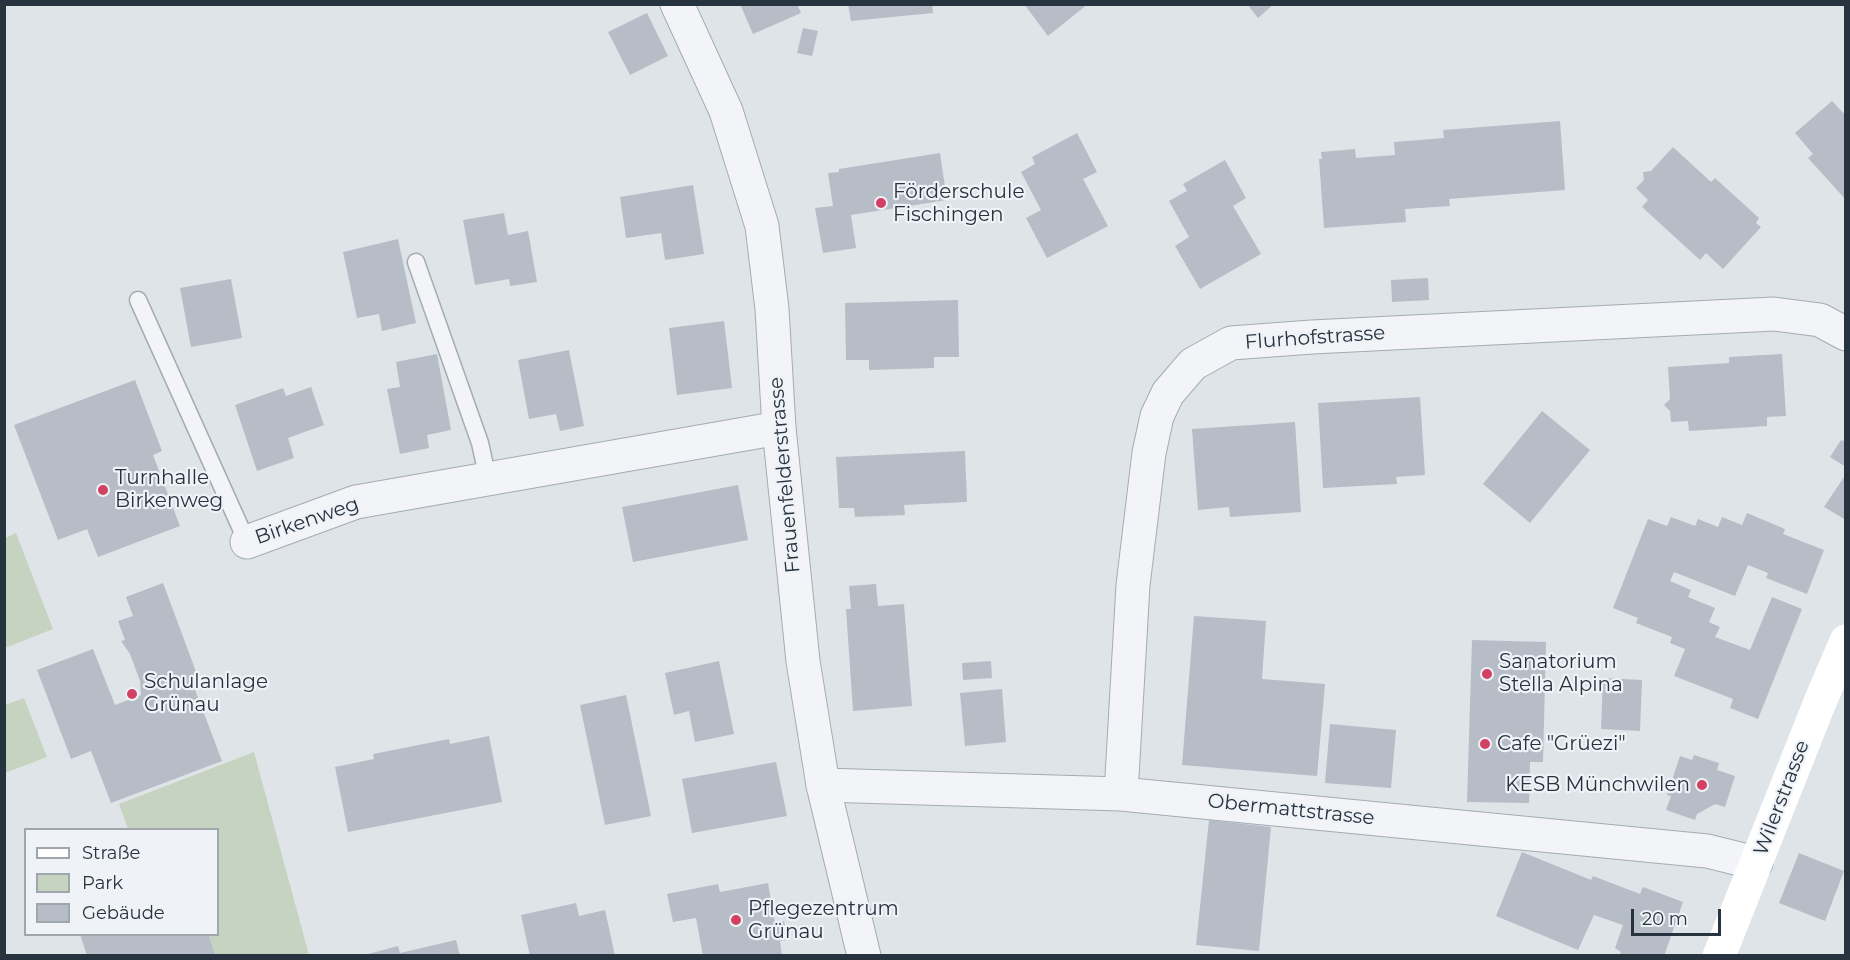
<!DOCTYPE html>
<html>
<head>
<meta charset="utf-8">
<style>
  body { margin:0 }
  #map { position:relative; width:1850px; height:960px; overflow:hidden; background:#dfe4e9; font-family:Montserrat,sans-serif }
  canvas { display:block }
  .frame { position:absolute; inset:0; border:6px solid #283340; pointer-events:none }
  .legend { position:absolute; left:24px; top:828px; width:195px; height:108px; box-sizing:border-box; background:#eff2f6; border:2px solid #9fa6ad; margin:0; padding:8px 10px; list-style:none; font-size:18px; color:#283340 }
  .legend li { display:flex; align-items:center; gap:12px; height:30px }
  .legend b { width:30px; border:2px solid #9fa6ad }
  .scale { position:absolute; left:1631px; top:909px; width:90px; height:27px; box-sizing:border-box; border:3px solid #283340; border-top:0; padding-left:8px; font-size:18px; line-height:21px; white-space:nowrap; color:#283340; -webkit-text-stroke:4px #eff2f6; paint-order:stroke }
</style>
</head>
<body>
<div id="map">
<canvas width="1850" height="960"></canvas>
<div class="frame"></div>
<ul class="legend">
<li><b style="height:8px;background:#fff"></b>Straße</li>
<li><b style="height:16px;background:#c6d3c0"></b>Park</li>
<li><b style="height:16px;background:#b6bdc6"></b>Gebäude</li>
</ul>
<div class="scale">20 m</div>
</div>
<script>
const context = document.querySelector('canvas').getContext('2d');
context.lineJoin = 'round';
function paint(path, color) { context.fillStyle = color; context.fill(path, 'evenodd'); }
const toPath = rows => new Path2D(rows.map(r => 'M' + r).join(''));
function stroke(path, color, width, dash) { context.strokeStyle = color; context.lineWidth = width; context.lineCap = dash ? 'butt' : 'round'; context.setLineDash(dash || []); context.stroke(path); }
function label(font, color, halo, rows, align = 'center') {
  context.font = font + ' Montserrat,sans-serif'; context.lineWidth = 4.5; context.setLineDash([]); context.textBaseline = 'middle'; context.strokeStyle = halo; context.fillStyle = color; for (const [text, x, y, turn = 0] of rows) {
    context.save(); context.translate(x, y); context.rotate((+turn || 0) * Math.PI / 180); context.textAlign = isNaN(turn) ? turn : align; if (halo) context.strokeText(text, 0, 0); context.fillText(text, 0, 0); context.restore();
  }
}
const green = toPath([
  [16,533,53,629,5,648,5,538],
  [24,698,47,757,5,773,5,705],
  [254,752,309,955,216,955,208,935,218,934,218,830,128,829,119,804]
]);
const building = toPath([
  [740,4,797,4,801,13,753,34],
  [848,4,932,4,933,13,851,21],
  [1024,4,1088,4,1048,36],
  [1247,4,1274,4,1258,18],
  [647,13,668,56,630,75,608,32],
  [803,28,818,31,812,56,797,53],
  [1832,101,1846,116,1846,200,1808,158,1813,154,1795,133],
  [1560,121,1565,190,1449,199,1450,206,1405,209,1406,222,1324,228,1319,159,1322,159,1321,152,1355,149,1356,158,1395,155,1394,142,1444,138,1443,130],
  [1077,133,1097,172,1083,179,1108,226,1047,258,1026,218,1041,210,1021,172,1035,164,1032,157],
  [1673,147,1711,182,1715,178,1759,218,1756,223,1761,227,1723,269,1706,253,1700,260,1642,207,1648,200,1636,188,1644,180,1643,172,1651,171],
  [940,153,947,200,851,215,856,248,823,253,815,208,833,206,828,173,839,172,839,169],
  [1225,160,1246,198,1233,206,1261,254,1200,289,1175,246,1189,237,1169,201,1187,191,1183,184],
  [693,185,704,254,665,260,661,233,626,238,620,197],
  [504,213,508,235,528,231,537,282,510,286,509,279,475,285,463,220],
  [398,239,416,323,382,331,379,314,357,318,343,252],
  [1428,278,1429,300,1392,302,1391,280],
  [231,279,242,338,191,347,180,288],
  [958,300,959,357,934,357,934,368,869,370,869,360,846,360,845,303],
  [724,321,732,388,677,395,669,328],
  [569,350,584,426,560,431,556,414,529,419,518,360],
  [437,354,451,430,427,435,429,448,400,454,387,389,400,387,396,362],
  [1782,354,1786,416,1767,417,1767,426,1689,431,1688,421,1671,422,1670,411,1664,405,1670,399,1668,367,1729,363,1729,357],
  [135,380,162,451,153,455,180,526,98,557,87,529,58,540,14,425],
  [311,387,324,425,288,438,294,458,257,471,235,405,283,388,286,396],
  [1420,397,1425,475,1396,477,1397,484,1323,488,1318,403],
  [1542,411,1590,450,1530,523,1483,484],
  [1295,422,1301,512,1230,517,1229,507,1198,510,1192,429],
  [1841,440,1846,442,1846,467,1830,457],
  [965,451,967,502,904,505,905,515,855,517,854,508,839,508,836,457],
  [1846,474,1846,520,1824,507],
  [738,485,748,540,633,562,622,507],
  [1747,513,1785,529,1783,534,1824,550,1807,594,1766,578,1768,573,1748,565,1735,596,1674,572,1670,581,1691,590,1688,597,1715,608,1709,622,1720,627,1715,637,1750,650,1772,597,1802,609,1758,719,1730,708,1733,699,1674,676,1685,649,1670,643,1672,637,1636,623,1638,618,1613,608,1648,519,1667,526,1671,517,1695,526,1698,519,1718,527,1722,517,1742,525],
  [163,583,201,685,194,687,222,761,111,803,91,751,71,759,37,670,93,649,115,705,141,695,140,681,130,654,121,641,125,640,118,621,133,616,126,597],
  [876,584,878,606,904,604,912,706,853,711,846,609,851,609,849,586],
  [1194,616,1266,621,1262,679,1325,684,1317,776,1182,765],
  [1472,640,1546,642,1543,762,1530,762,1529,803,1467,802],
  [719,661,734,734,695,742,689,711,674,715,665,673],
  [991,661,992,678,963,680,962,663],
  [1603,678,1642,680,1640,731,1601,729],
  [1002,689,1006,742,965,746,960,693],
  [626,695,651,816,605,825,580,705],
  [1330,724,1396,730,1391,788,1325,783],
  [489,736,502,802,348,832,335,767,374,759,373,754,449,739,450,744],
  [1694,755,1719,763,1717,770,1735,776,1725,807,1715,804,1697,814,1695,820,1666,810,1671,796,1667,795,1680,756,1692,760],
  [776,762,787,816,692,833,682,779],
  [1209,820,1271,827,1259,951,1196,945],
  [1522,852,1591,880,1593,876,1640,894,1643,887,1683,902,1664,956,1619,956,1621,952,1615,948,1623,925,1594,915,1578,950,1496,916],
  [1799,853,1844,871,1825,921,1779,903],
  [768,883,775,923,784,921,788,940,780,941,782,956,703,956,696,918,673,922,667,894,718,884,720,892],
  [576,903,579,916,605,910,615,956,530,956,521,915],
  [80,934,208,934,216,956,87,956],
  [456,940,460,956,361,956,398,946,400,953]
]);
const service = toPath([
  [416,262,480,443,488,479],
  [138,300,247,542]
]);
const minor = toPath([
  [247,542,356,502,779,428],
  [823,785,1121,794,1707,851,1756,863],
  [1121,794,1133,585,1149,453,1157,416,1168,393,1193,364,1231,343,1312,337,1774,314,1820,320,1846,334]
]);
const tertiary = toPath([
  [677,4,726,111,762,226,772,309,779,428,803,661,823,785,864,956]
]);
const secondary = toPath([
  [1719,956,1820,702,1846,641]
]);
const markers = [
  [881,203,6,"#d04163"],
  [103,490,6,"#d04163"],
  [1487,674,6,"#d04163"],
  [132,694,6,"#d04163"],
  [1485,744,6,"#d04163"],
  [1702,785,6,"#d04163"],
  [736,920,6,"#d04163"]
];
const poiNames = [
  ["Förderschule",893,192],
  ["Fischingen",893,215],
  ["Turnhalle",115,478],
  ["Birkenweg",115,501],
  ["Sanatorium",1499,662],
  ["Stella Alpina",1499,685],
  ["Schulanlage",144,682],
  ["Grünau",144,705],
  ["Cafe \"Grüezi\"",1497,744],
  ["KESB Münchwilen",1690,785,"right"],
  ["Pflegezentrum",748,909],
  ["Grünau",748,932]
];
const streetNames = [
  ["Flurhofstrasse",1315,338,-4],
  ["Frauenfelderstrasse",785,475,-95],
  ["Birkenweg",307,521,-19],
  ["Wilerstrasse",1782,798,-69],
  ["Obermattstrasse",1291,810,6]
];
paint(green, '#c6d3c0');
paint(building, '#b6bdc6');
stroke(service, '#a4abb3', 19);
stroke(minor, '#a4abb3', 35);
stroke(tertiary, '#a4abb3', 35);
stroke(service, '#f2f4f7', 16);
stroke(minor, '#f2f4f7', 33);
stroke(tertiary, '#f2f4f7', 33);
stroke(secondary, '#fff', 33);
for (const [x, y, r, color] of markers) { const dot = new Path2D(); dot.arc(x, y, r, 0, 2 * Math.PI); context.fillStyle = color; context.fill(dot); stroke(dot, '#eff2f6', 2); }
label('20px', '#283340', '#eff2f6', poiNames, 'left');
label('20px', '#283340', '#eff2f6', streetNames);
</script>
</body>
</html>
